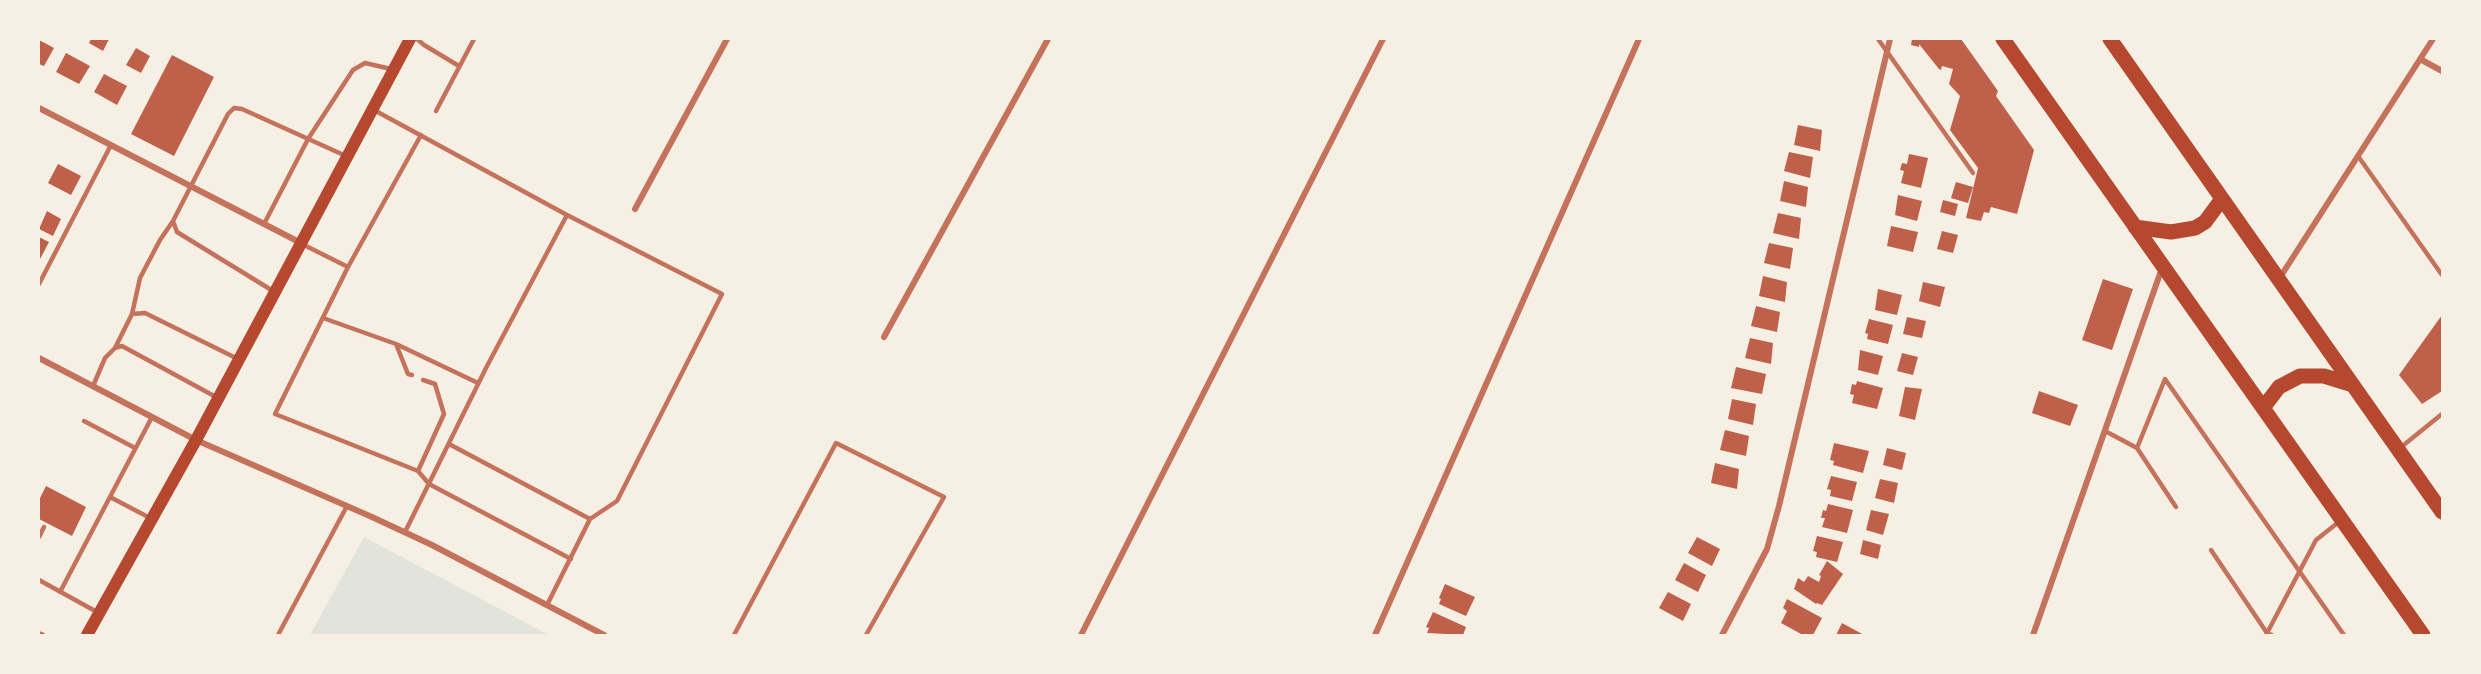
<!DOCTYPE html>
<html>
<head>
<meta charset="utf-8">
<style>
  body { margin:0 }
  #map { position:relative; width:2481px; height:674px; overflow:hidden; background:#f6efe4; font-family:"Source Sans 3",sans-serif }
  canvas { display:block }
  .frame { position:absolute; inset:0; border:40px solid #f6efe4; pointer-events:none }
</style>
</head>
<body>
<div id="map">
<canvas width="2481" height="674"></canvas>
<div class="frame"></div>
</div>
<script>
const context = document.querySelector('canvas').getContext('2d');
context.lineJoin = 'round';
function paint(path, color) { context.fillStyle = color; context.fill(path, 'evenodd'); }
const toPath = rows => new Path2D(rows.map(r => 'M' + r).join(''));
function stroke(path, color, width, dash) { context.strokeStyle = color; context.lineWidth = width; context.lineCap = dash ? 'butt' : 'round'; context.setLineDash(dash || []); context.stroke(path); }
const green = toPath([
  [364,537,549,635,310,635]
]);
const building = toPath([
  [91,39,109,39,103,51,89,43],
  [1912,39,1961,39,1998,91,1996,96,2034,150,2017,214,1991,207,1989,213,1984,212,1981,221,1966,218,1978,168,1950,130,1960,96,1949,84,1953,69,1942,66,1941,70,1939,69,1919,44,1919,47,1911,45],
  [39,40,54,48,44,66,39,64],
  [136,48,150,56,141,73,126,65],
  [66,53,90,66,79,84,56,72],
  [172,55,214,77,174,156,131,134],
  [104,74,127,86,117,105,94,92],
  [1798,125,1822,130,1820,151,1794,145],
  [1789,152,1813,157,1810,178,1784,171],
  [1909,154,1928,158,1921,188,1901,183,1904,171,1900,170,1902,163,1907,164],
  [58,164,81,176,71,195,48,183],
  [1784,181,1808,187,1806,207,1780,201],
  [1956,182,1973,187,1968,203,1951,198],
  [1898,195,1922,201,1917,221,1895,215],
  [1943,200,1958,204,1955,216,1940,212],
  [47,211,61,219,53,236,39,229],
  [1778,213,1801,218,1799,239,1773,233],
  [1891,226,1918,232,1913,252,1887,246],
  [1942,231,1958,235,1953,253,1937,249],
  [39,237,49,242,39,261],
  [1769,243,1793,248,1790,269,1764,263],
  [1763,276,1787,282,1785,302,1759,296],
  [2103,279,2133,289,2112,350,2082,340],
  [1923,282,1945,287,1940,307,1919,301],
  [1878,289,1902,295,1897,315,1875,310],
  [1756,306,1780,312,1777,332,1751,326],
  [2442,315,2442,391,2422,404,2399,375],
  [1907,317,1926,321,1922,338,1903,334],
  [1869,319,1893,325,1888,344,1867,339,1868,334,1865,333],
  [1750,338,1773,343,1771,364,1745,358],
  [1860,350,1883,356,1878,375,1858,370],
  [1902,353,1918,357,1913,375,1897,371],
  [1736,367,1766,374,1762,394,1731,388],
  [1857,381,1883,388,1877,409,1852,403,1854,395,1850,394,1852,384,1856,385],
  [1905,387,1922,389,1915,420,1899,416],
  [2039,391,2078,405,2070,426,2032,413],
  [1732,399,1756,404,1753,425,1728,419],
  [1725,430,1749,436,1746,456,1720,450],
  [1834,443,1869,451,1863,473,1833,465,1834,461,1830,460],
  [1887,448,1906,453,1902,470,1883,465],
  [1715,463,1739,469,1737,489,1711,483],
  [1831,476,1857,482,1852,501,1830,496,1831,490,1827,489],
  [1880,479,1898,483,1894,503,1875,498],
  [46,486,86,507,72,536,39,519,39,500],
  [1828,504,1853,510,1847,533,1822,527,1825,518,1821,518,1823,510,1826,511],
  [1871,510,1889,514,1883,535,1866,530],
  [1817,536,1843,542,1837,562,1816,557,1817,552,1813,551],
  [1697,537,1720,549,1712,566,1688,553],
  [1863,540,1881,545,1878,559,1860,554],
  [1827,561,1843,574,1822,605,1817,603,1816,604,1794,589,1798,578,1804,582,1808,576,1819,582,1821,576,1819,575],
  [1684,563,1706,575,1698,592,1675,580],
  [1445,584,1475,597,1466,616,1439,604,1441,599,1439,598],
  [1668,592,1691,604,1683,621,1659,608],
  [1787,599,1822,618,1813,635,1803,635,1781,623,1787,611,1783,608],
  [1433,612,1466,627,1463,635,1427,633,1429,628,1426,627],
  [1842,623,1864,635,1836,635]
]);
const service = toPath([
  [417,39,424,45,459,66],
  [1878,39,1973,173],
  [374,110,567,215,486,368,405,532],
  [436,111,474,39],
  [421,135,348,267,275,414,418,471,429,484,571,559],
  [2358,156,2442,275],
  [264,224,308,139,353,70,365,63,391,69],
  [302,244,348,267],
  [39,284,111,145],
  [273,291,177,232,173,221,228,114,234,108,242,109,346,156],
  [132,314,140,278,160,240,173,221],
  [323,318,396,344,478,383],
  [396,344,408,374,412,375],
  [115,348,132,314,145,313,238,359],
  [93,386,105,358,115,348,122,346,216,397],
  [84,421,135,448],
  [2105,431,2137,448],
  [449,444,590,519],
  [2400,448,2442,414],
  [418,471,444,414,435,384,423,380],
  [110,497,150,518],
  [2176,507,2137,448,2165,379,2344,635],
  [39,537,44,527],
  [2211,550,2267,633,2272,635],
  [39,580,97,612],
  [60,592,152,417],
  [547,605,590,519,617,501,722,294,567,215],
  [278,635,347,506],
  [734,635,836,443,944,497,866,635],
  [2266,635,2316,540,2340,521]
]);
const minor = toPath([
  [2420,59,2442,71],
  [39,108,301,243],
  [635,209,727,39],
  [2279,279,2433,39],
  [884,337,1048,39],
  [39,358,196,440,372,517,432,545,604,635],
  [39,634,42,635],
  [1081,635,1383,39],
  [1375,635,1639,39],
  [1722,635,1767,549,1779,506,1890,39],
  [2033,635,2162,268]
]);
const secondary = toPath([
  [87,635,196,440,410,39]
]);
const primary = toPath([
  [2003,39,2423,635],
  [2110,39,2442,512],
  [2135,227,2171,232,2195,228,2205,222,2222,199],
  [2263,408,2279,387,2300,376,2324,376,2353,385]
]);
paint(green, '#e2e4dc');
paint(building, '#bf614a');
stroke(service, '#c5725c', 4.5);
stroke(minor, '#c5725c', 6);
stroke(secondary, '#b5482f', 12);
stroke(primary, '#b5482f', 15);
</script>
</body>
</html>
